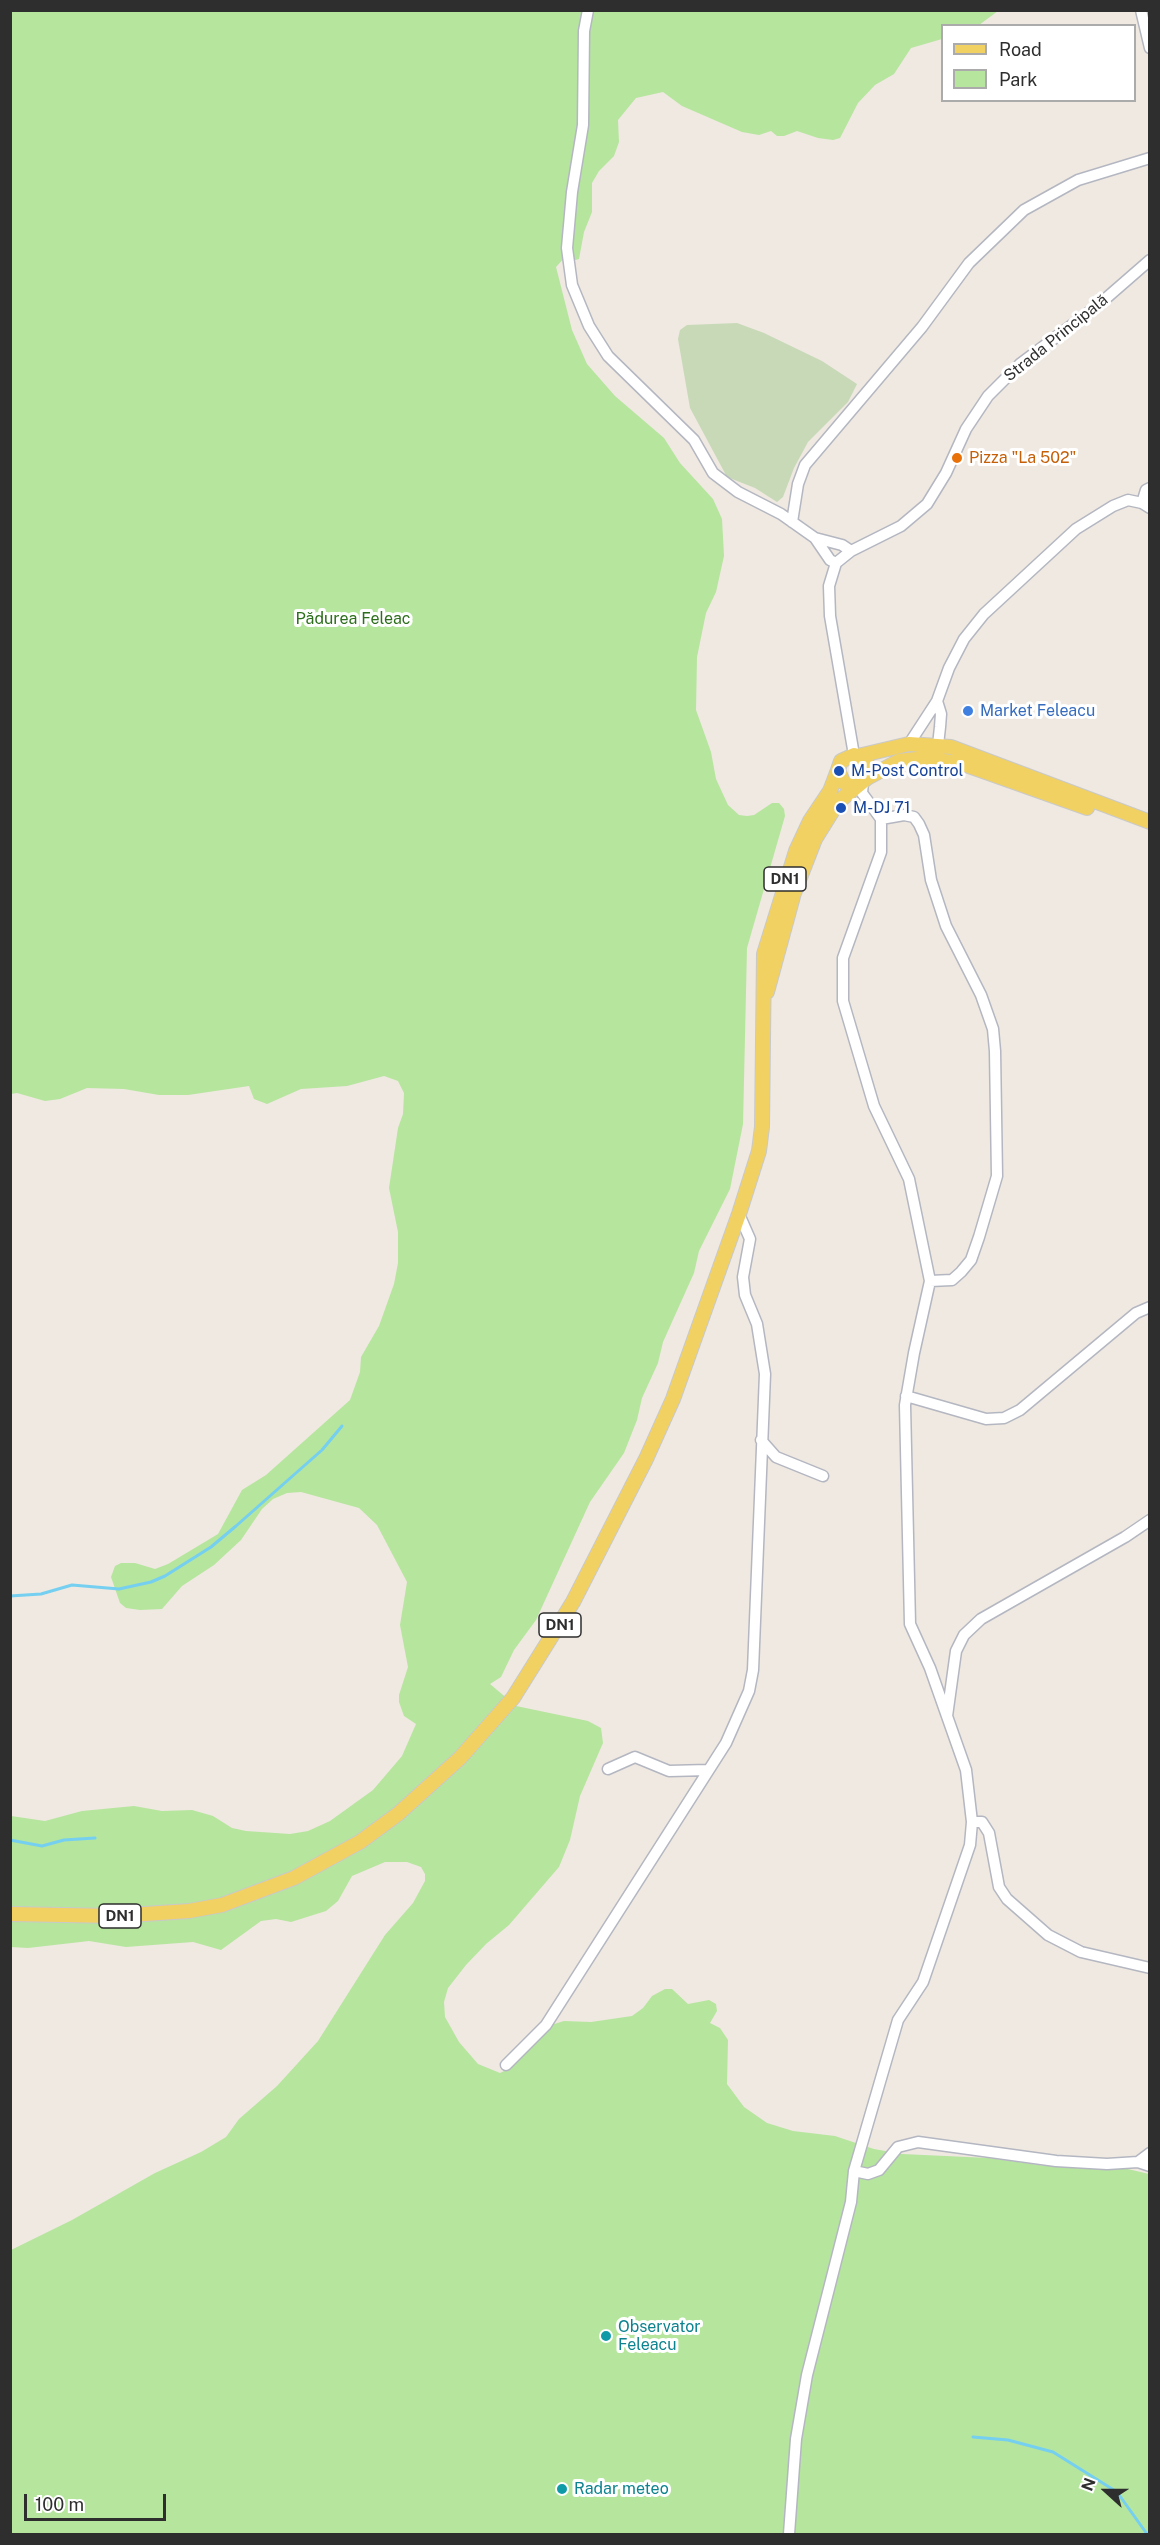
<!DOCTYPE html>
<html>
<head>
<meta charset="utf-8">
<style>
  body { margin:0 }
  #map { position:relative; width:1160px; height:2545px; overflow:hidden; background:#efe9e1; font-family:"Public Sans",sans-serif }
  canvas { display:block }
  .frame { position:absolute; inset:0; border:12px solid #2e2e2e; pointer-events:none }
  .legend { position:absolute; left:941px; top:24px; width:195px; height:78px; box-sizing:border-box; background:#fff; border:2px solid #ababab; margin:0; padding:8px 10px; list-style:none; font-size:18px; color:#2e2e2e }
  .legend li { display:flex; align-items:center; gap:12px; height:30px }
  .legend b { width:30px; border:2px solid #ababab }
  .north { position:absolute; left:1076px; top:2461px; width:60px; height:60px; -webkit-text-stroke:4px #fff; paint-order:stroke; rotate:291deg; font-size:16px; font-weight:700; line-height:24px; text-align:center; color:#2e2e2e }
  .north::after { content:''; display:block; margin:auto; width:21px; height:27px; background:#2e2e2e; clip-path:polygon(50% 0,100% 100%,50% 72%,0 100%) }
  .scale { position:absolute; left:24px; top:2494px; width:142px; height:27px; box-sizing:border-box; border:3px solid #2e2e2e; border-top:0; padding-left:8px; font-size:18px; line-height:21px; white-space:nowrap; color:#2e2e2e; -webkit-text-stroke:4px #fff; paint-order:stroke }
</style>
</head>
<body>
<div id="map">
<canvas width="1160" height="2545"></canvas>
<div class="frame"></div>
<ul class="legend">
<li><b style="height:8px;background:#f2d163"></b>Road</li>
<li><b style="height:16px;background:#b6e59e"></b>Park</li>
</ul>
<div class="north">N</div>
<div class="scale">100 m</div>
</div>
<script>
const context = document.querySelector('canvas').getContext('2d');
context.lineJoin = 'round';
function paint(path, color) { context.fillStyle = color; context.fill(path, 'evenodd'); }
const toPath = rows => new Path2D(rows.map(r => 'M' + r).join(''));
function stroke(path, color, width, dash) { context.strokeStyle = color; context.lineWidth = width; context.lineCap = dash ? 'butt' : 'round'; context.setLineDash(dash || []); context.stroke(path); }
function label(font, color, halo, rows, align = 'center') {
  context.font = font + ' "Public Sans",sans-serif'; context.lineWidth = 6; context.setLineDash([]); context.textBaseline = 'middle'; context.strokeStyle = halo; context.fillStyle = color; for (const [text, x, y, turn = 0] of rows) {
    context.save(); context.translate(x, y); context.rotate((+turn || 0) * Math.PI / 180); context.textAlign = isNaN(turn) ? turn : align; if (halo) context.strokeText(text, 0, 0); context.fillText(text, 0, 0); context.restore();
  }
}
const green = toPath([
  [11,11,998,11,979,25,942,26,942,39,911,48,894,74,875,85,858,103,840,138,833,140,818,138,797,131,784,136,777,136,771,131,759,135,742,132,682,106,663,92,636,98,618,120,619,142,614,156,599,171,592,183,592,212,584,232,579,259,572,261,567,255,556,267,572,330,587,364,615,396,664,438,680,463,713,499,722,519,724,556,716,592,706,613,697,657,696,710,711,752,716,779,728,805,739,815,747,816,754,815,772,803,779,803,784,809,785,816,747,948,743,1124,730,1189,699,1251,694,1273,663,1342,658,1363,642,1398,637,1420,624,1453,590,1502,536,1620,514,1650,501,1677,490,1684,516,1706,588,1721,601,1728,603,1743,580,1796,570,1840,559,1867,509,1925,486,1944,466,1965,448,1988,444,2002,445,2017,459,2042,478,2064,500,2073,512,2067,551,2025,564,2021,591,2022,632,2016,643,2008,652,1996,665,1989,672,1989,688,2004,709,2000,716,2004,717,2011,710,2023,720,2028,728,2040,727,2084,744,2107,767,2123,793,2131,835,2136,874,2149,902,2154,989,2158,1046,2166,1115,2166,1149,2174,1149,2534,11,2534,11,2250,72,2220,155,2173,201,2152,226,2137,239,2119,277,2086,318,2041,385,1935,413,1903,425,1881,425,1874,421,1867,407,1862,385,1862,352,1876,338,1901,326,1911,291,1922,276,1919,261,1921,221,1950,193,1942,126,1947,89,1941,28,1948,11,1947,11,1816,45,1821,82,1811,134,1806,162,1811,192,1810,213,1816,232,1828,246,1831,290,1834,308,1831,330,1821,373,1790,402,1756,416,1724,404,1716,399,1702,399,1695,408,1667,400,1625,407,1582,377,1525,359,1508,301,1492,287,1493,273,1499,262,1509,241,1540,214,1565,182,1586,162,1609,140,1610,126,1608,120,1603,111,1577,115,1566,121,1563,135,1563,155,1569,168,1564,218,1534,242,1490,266,1475,350,1400,360,1372,361,1357,379,1326,394,1284,398,1263,398,1232,389,1188,398,1128,403,1114,404,1093,398,1081,384,1076,347,1086,301,1089,267,1104,254,1099,249,1086,188,1095,159,1095,124,1089,87,1088,60,1099,45,1101,17,1093,11,1094]
]);
const cemetery = toPath([
  [737,323,764,333,822,361,857,384,848,402,808,442,794,468,783,497,777,502,755,488,727,477,690,408,678,339,680,330,687,325]
]);
const stream = toPath([
  [10,1596,41,1594,72,1585,119,1589,151,1582,165,1576,211,1547,236,1526,322,1450,342,1426],
  [10,1840,42,1846,64,1840,95,1838],
  [973,2437,1008,2440,1053,2452,1117,2492,1147,2534]
]);
const minor = toPath([
  [588,10,584,31,583,125,572,192,567,248,572,285,589,326,608,356,694,440,713,473,738,492,781,514,815,538,830,560,836,563],
  [1141,10,1150,48],
  [1142,503,1146,490,1150,488],
  [792,522,798,484,805,465,922,327,969,263,1024,210,1078,180,1150,158],
  [815,538,842,545,851,551],
  [909,744,937,701,949,668,964,639,984,614,1076,529,1113,506,1128,500,1142,503,1150,508],
  [933,752,938,745,940,727,941,714,937,701],
  [854,755,830,616,829,586,836,563,851,551,901,526,927,504,946,473,966,429,988,396,1020,364,1096,307,1150,260],
  [881,819,904,815,914,817,919,824,924,835,931,880,946,926,981,995,993,1029,995,1051,997,1176,979,1237,971,1260,961,1272,952,1280,930,1281],
  [906,1396,986,1419,1004,1418,1020,1410,1136,1313,1150,1307],
  [761,1440,776,1457,823,1476],
  [947,1716,956,1651,964,1635,981,1619,1125,1537,1150,1520],
  [608,1769,635,1757,669,1771,708,1770],
  [972,1822,982,1822,989,1833,999,1887,1007,1899,1048,1935,1081,1952,1150,1968],
  [506,2065,546,2025,726,1743,749,1691,753,1670,765,1374,757,1324,745,1295,743,1277,750,1239,739,1214],
  [1138,2162,1150,2153],
  [854,2171,868,2174,879,2170,898,2147,918,2142,1056,2161,1107,2164,1138,2162,1150,2166],
  [789,2534,796,2439,807,2375,851,2202,854,2171,898,2020,923,1982,970,1845,972,1822,966,1770,930,1668,910,1624,905,1405,914,1353,930,1281,909,1179,874,1106,843,1001,843,958,881,852,881,819,862,793,863,782]
]);
const major = toPath([
  [858,756,909,744,951,747,1150,822],
  [867,778,899,761,925,758,963,764,1087,808],
  [767,992,794,893,815,839,838,802,867,778,867,764,862,757,854,755,841,761,838,770,843,782,854,786],
  [10,1914,115,1916,189,1911,222,1905,294,1878,360,1842,398,1814,460,1758,513,1698,573,1602,646,1459,673,1399,739,1214,759,1151,762,1127,764,954,796,851,810,821,830,791,838,770]
]);
const markers = [
  [957,458,6,"#e8710a"],
  [968,711,6,"#3f7fe0"],
  [839,771,6,"#1a4fb4"],
  [841,808,6,"#1a4fb4"],
  [606,2336,6,"#0f9aa8"],
  [562,2489,6,"#0f9aa8"]
];
const shields = [
  [785,879,42],
  [560,1625,42],
  [120,1916,42]
];
const shieldNames = [
  ["DN1",785,879],
  ["DN1",560,1625],
  ["DN1",120,1916]
];
const streetNames = [
  ["Strada Principală",1056,338,-39]
];
const foodNames = [
  ["Pizza \"La 502\"",969,458]
];
const parkNames = [
  ["Pădurea Feleac",353,619]
];
const shopNames = [
  ["Market Feleacu",980,711]
];
const transitNames = [
  ["M-Post Control",851,771],
  ["M-DJ 71",853,808]
];
const cultureNames = [
  ["Observator",618,2327],
  ["Feleacu",618,2345],
  ["Radar meteo",574,2489]
];
paint(green, '#b6e59e');
paint(cemetery, '#c8d9b8');
stroke(stream, '#75cff0', 3);
stroke(minor, '#b4b7c1', 13);
stroke(major, '#c9c9c9', 16);
stroke(minor, '#fff', 10);
stroke(major, '#f2d163', 14);
for (const [x, y, r, color] of markers) { const dot = new Path2D(); dot.arc(x, y, r, 0, 2 * Math.PI); context.fillStyle = color; context.fill(dot); stroke(dot, '#fff', 2); }
for (const [x, y, w] of shields) { const box = new Path2D(); box.roundRect(x - w / 2, y - 12, w, 24, 4.5); context.fillStyle = '#fff'; context.fill(box); stroke(box, '#2e2e2e', 1.5); }
label('bold 15px', '#2e2e2e', null, shieldNames);
label('16px', '#2e2e2e', '#fff', streetNames);
label('16px', '#c56008', '#fff', foodNames, 'left');
label('16px', '#2c6e1b', '#fff', parkNames);
label('16px', '#366cbe', '#fff', shopNames, 'left');
label('16px', '#164399', '#fff', transitNames, 'left');
label('16px', '#0d838f', '#fff', cultureNames, 'left');
</script>
</body>
</html>
